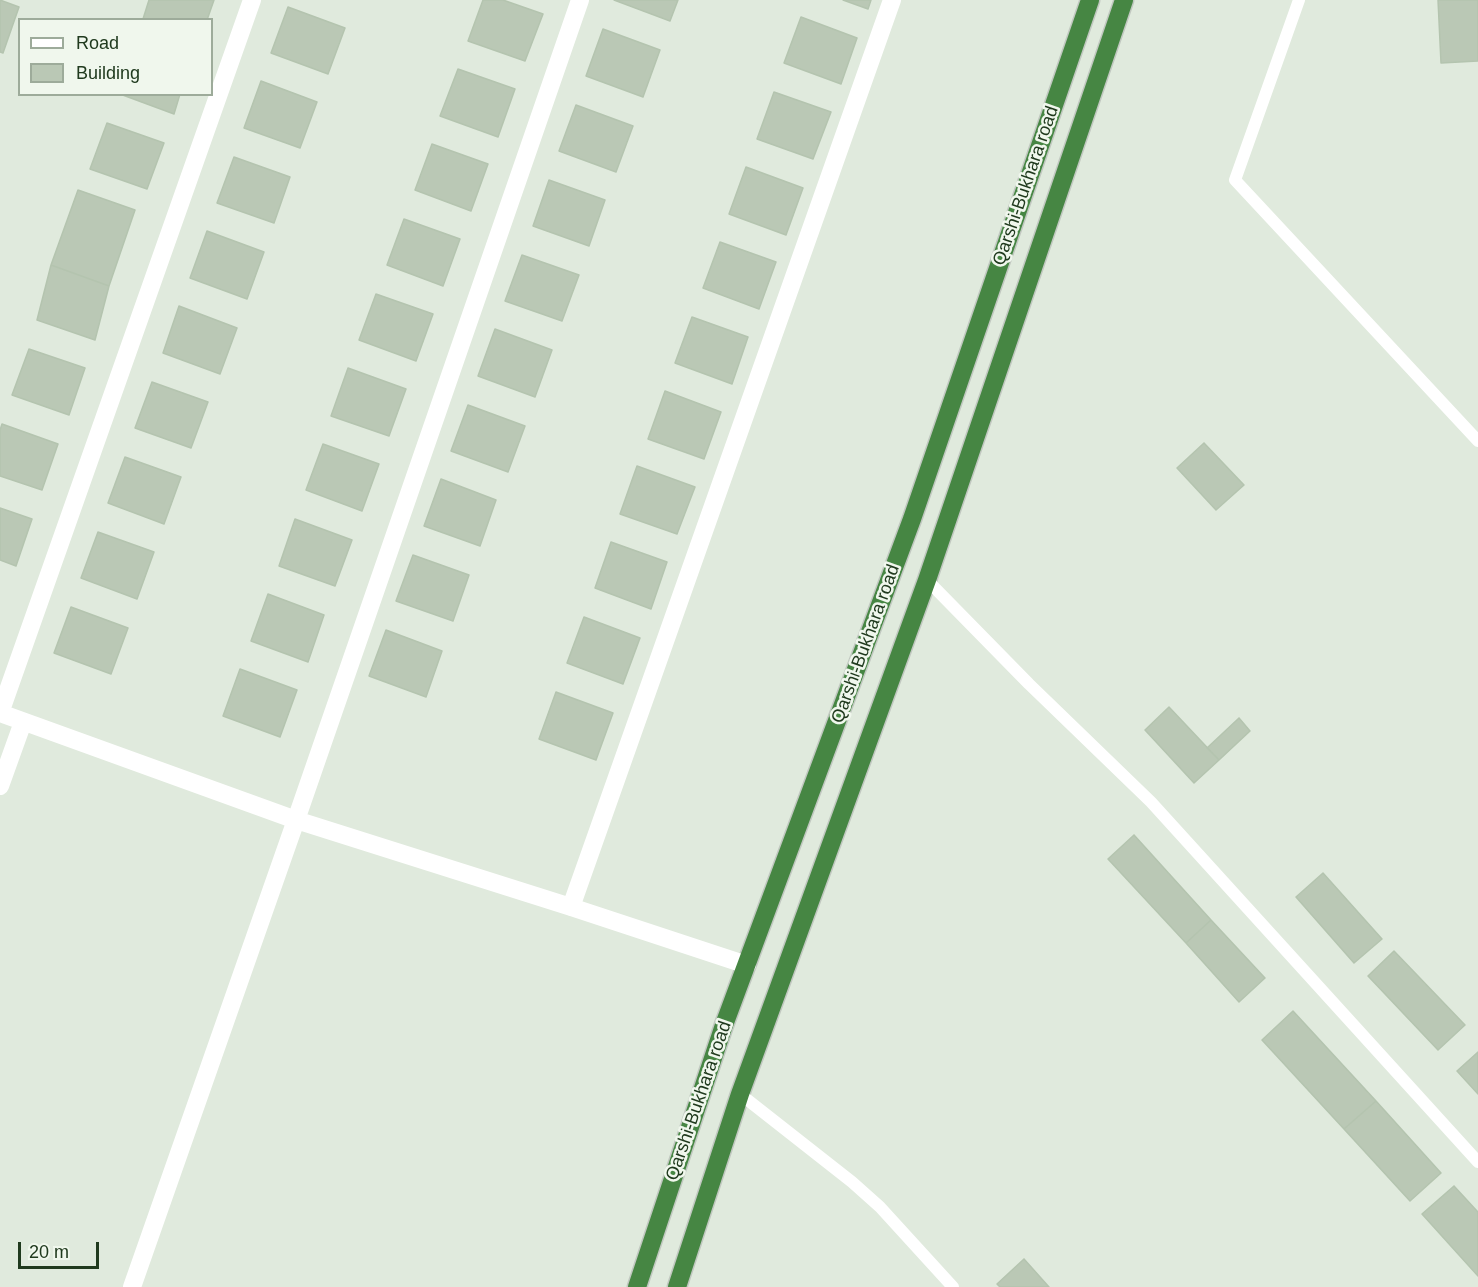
<!DOCTYPE html>
<html>
<head>
<meta charset="utf-8">
<style>
  body { margin:0 }
  #map { position:relative; width:1478px; height:1287px; overflow:hidden; background:#e0eadd; font-family:Helvetica,sans-serif }
  canvas { display:block }
  .legend { position:absolute; left:18px; top:18px; width:195px; height:78px; box-sizing:border-box; background:#f0f7ed; border:2px solid #9dab9a; margin:0; padding:8px 10px; list-style:none; font-size:18px; color:#203a1e }
  .legend li { display:flex; align-items:center; gap:12px; height:30px }
  .legend b { width:30px; border:2px solid #9dab9a }
  .scale { position:absolute; left:18px; top:1242px; width:81px; height:27px; box-sizing:border-box; border:3px solid #203a1e; border-top:0; padding-left:8px; font-size:18px; line-height:21px; white-space:nowrap; color:#203a1e; -webkit-text-stroke:4px #f0f7ed; paint-order:stroke }
</style>
</head>
<body>
<div id="map">
<canvas width="1478" height="1287"></canvas>
<ul class="legend">
<li><b style="height:8px;background:#fff"></b>Road</li>
<li><b style="height:16px;background:#bac8b5"></b>Building</li>
</ul>
<div class="scale">20 m</div>
</div>
<script>
const context = document.querySelector('canvas').getContext('2d');
context.lineJoin = 'round';
function paint(path, color) { context.fillStyle = color; context.fill(path, 'evenodd'); }
const toPath = rows => new Path2D(rows.map(r => 'M' + r).join(''));
function stroke(path, color, width, dash) { context.strokeStyle = color; context.lineWidth = width; context.lineCap = dash ? 'butt' : 'round'; context.setLineDash(dash || []); context.stroke(path); }
function label(font, color, halo, rows, align = 'center') {
  context.font = font + ' Helvetica,sans-serif'; context.lineWidth = 5; context.setLineDash([]); context.textBaseline = 'middle'; context.strokeStyle = halo; context.fillStyle = color; for (const [text, x, y, turn = 0] of rows) {
    context.save(); context.translate(x, y); context.rotate((+turn || 0) * Math.PI / 180); context.textAlign = isNaN(turn) ? turn : align; if (halo) context.strokeText(text, 0, 0); context.fillText(text, 0, 0); context.restore();
  }
}
const building = toPath([
  [0,0,19,7,3,53,0,52,0,0],
  [149,0,214,0,207,20,145,20,143,19,149,0],
  [483,0,503,0,543,14,525,61,468,41,483,0],
  [614,0,678,0,670,21,614,0],
  [843,0,871,0,868,9,843,0],
  [1438,0,1478,0,1478,61,1441,63,1438,0],
  [288,7,345,28,328,74,271,53,288,7],
  [801,17,857,38,841,84,784,63,801,17],
  [603,29,660,50,643,97,586,76,603,29],
  [458,69,515,89,498,137,440,116,458,69],
  [261,81,317,102,300,148,244,128,261,81],
  [774,92,831,112,813,159,757,139,774,92],
  [120,94,180,94,174,114,120,94],
  [576,105,633,126,616,172,559,151,576,105],
  [107,123,164,143,147,189,90,169,107,123],
  [432,144,488,164,471,211,415,190,432,144],
  [234,157,290,177,274,223,217,203,234,157],
  [746,167,803,188,786,235,729,214,746,167],
  [549,180,605,200,589,246,533,226,549,180],
  [78,190,135,210,109,286,51,265,78,190],
  [404,219,460,239,443,286,387,265,404,219],
  [207,231,264,252,247,299,190,278,207,231],
  [720,242,776,262,759,309,703,288,720,242],
  [522,255,579,275,562,321,505,301,522,255],
  [51,265,109,286,95,340,37,320,51,265],
  [376,294,433,314,416,361,359,340,376,294],
  [179,306,237,328,220,374,163,353,179,306],
  [692,317,748,337,732,384,675,363,692,317],
  [495,329,552,350,535,397,478,376,495,329],
  [29,349,85,368,69,415,12,395,29,349],
  [348,368,406,389,389,436,331,416,348,368],
  [152,382,208,402,191,448,135,428,152,382],
  [665,391,721,412,704,459,648,439,665,391],
  [468,405,525,426,508,472,451,451,468,405],
  [2,424,58,444,42,490,0,476,0,430,2,424],
  [1204,443,1244,485,1216,510,1177,468,1204,443],
  [323,444,379,464,362,511,306,490,323,444],
  [125,457,181,477,164,524,108,503,125,457],
  [637,466,695,487,677,534,620,514,637,466],
  [441,479,496,500,480,546,424,526,441,479],
  [0,508,32,519,16,566,0,560,0,508],
  [295,519,352,540,335,586,279,566,295,519],
  [98,532,154,552,137,599,81,578,98,532],
  [611,542,667,562,651,609,595,588,611,542],
  [413,555,469,575,453,621,396,601,413,555],
  [268,594,324,615,308,662,251,641,268,594],
  [71,607,128,628,111,674,54,653,71,607],
  [584,617,640,638,623,684,567,663,584,617],
  [386,630,442,651,426,697,369,676,386,630],
  [240,669,297,690,280,737,223,716,240,669],
  [556,692,613,713,596,760,539,739,556,692],
  [1169,707,1219,760,1194,783,1145,730,1169,707],
  [1239,718,1250,731,1219,760,1207,748,1239,718],
  [1134,835,1211,920,1186,943,1108,859,1134,835],
  [1323,873,1382,939,1354,963,1296,897,1323,873],
  [1211,920,1265,978,1239,1002,1186,943,1211,920],
  [1394,951,1465,1025,1438,1050,1368,976,1394,951],
  [1293,1011,1376,1101,1344,1129,1262,1040,1293,1011],
  [1478,1052,1478,1094,1457,1071,1478,1052],
  [1376,1101,1441,1173,1410,1201,1344,1129,1376,1101],
  [1454,1186,1478,1212,1478,1276,1422,1214,1454,1186],
  [1024,1259,1049,1287,1000,1287,997,1284,1024,1259]
]);
const service = toPath([
  [1299,0,1235,180,1478,441],
  [927,580,1029,684,1151,802,1478,1162],
  [740,1094,852,1182,880,1207,953,1287]
]);
const minor = toPath([
  [0,713,296,820,571,907,747,965],
  [0,713,252,0],
  [0,786,23,722],
  [571,907,892,0],
  [132,1287,296,820,580,0]
]);
const trunk = toPath([
  [637,1287,724,1025,912,519,1090,0],
  [677,1287,740,1094,927,580,1124,0]
]);
const streetNames = [
  ["Qarshi-Bukhara road",1026,186,-71],
  ["Qarshi-Bukhara road",866,644,-70],
  ["Qarshi-Bukhara road",699,1101,-71]
];
paint(building, '#bac8b5');
stroke(building, '#b4c4af', 1.5);
stroke(trunk, '#c1c8c0', 21);
stroke(service, '#fff', 12);
stroke(minor, '#fff', 18);
stroke(trunk, '#468643', 18);
label('18px', '#203a1e', '#f0f7ed', streetNames);
</script>
</body>
</html>
